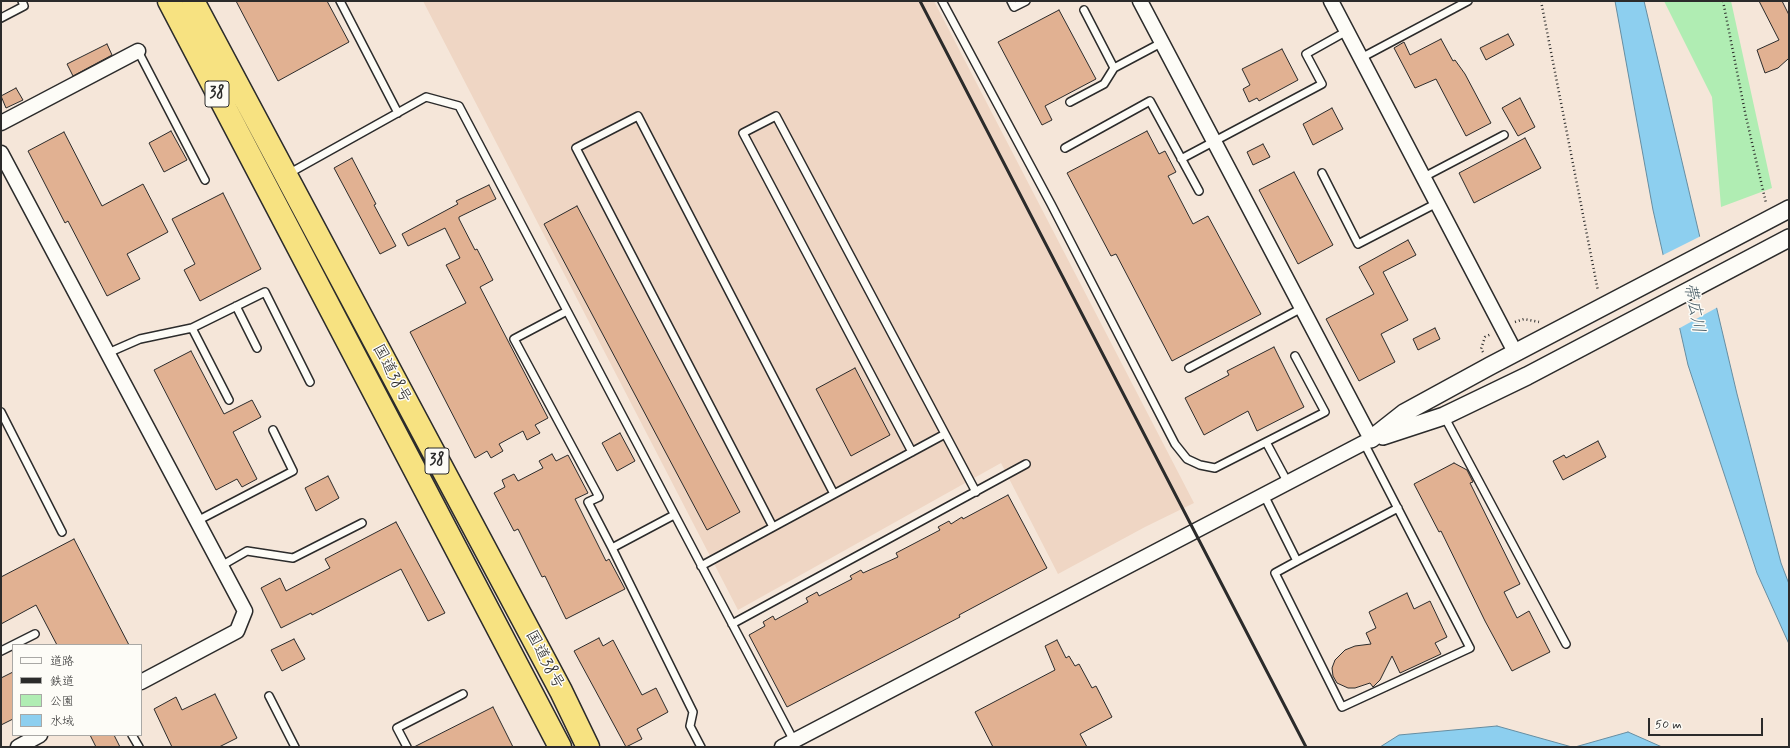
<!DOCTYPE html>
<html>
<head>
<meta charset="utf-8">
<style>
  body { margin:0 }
  #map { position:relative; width:1790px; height:748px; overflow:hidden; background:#f5e6d9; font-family:Mynerve,"Klee One",sans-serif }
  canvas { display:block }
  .frame { position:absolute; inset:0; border:2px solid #2b2b2b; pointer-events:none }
  .legend { position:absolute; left:12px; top:644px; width:130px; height:92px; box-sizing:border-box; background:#fdfcf7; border:1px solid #a9a8a5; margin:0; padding:5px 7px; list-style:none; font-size:12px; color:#2b2b2b }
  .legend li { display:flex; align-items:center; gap:8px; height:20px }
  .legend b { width:20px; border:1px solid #a9a8a5 }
  .scale { position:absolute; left:1648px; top:718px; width:115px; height:18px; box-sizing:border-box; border:2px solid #2b2b2b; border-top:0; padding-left:5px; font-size:12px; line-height:14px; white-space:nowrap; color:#2b2b2b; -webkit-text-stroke:3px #fdfcf7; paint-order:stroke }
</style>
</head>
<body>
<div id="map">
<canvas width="1790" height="748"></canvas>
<div class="frame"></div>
<ul class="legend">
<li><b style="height:5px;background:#fdfcf7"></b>道路</li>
<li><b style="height:5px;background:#2b2b2b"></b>鉄道</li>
<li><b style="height:11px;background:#b0edb3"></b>公園</li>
<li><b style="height:11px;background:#8dcfef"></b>水域</li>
</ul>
<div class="scale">50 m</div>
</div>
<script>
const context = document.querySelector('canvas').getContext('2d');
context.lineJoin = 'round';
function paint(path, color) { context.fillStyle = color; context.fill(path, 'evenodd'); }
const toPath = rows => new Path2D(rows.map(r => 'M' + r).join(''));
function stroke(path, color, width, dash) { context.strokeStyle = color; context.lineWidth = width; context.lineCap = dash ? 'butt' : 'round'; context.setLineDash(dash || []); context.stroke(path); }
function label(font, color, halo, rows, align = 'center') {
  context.font = font + ' Mynerve,"Klee One",sans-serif'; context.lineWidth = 3; context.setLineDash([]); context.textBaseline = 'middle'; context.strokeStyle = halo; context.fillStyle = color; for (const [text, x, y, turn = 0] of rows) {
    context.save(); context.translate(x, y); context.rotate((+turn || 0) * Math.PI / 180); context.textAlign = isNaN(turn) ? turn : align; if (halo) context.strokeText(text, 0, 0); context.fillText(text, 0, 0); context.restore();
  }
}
const built = toPath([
  [423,1,934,1,1194,503,1145,527,1058,574,1001,463,738,610]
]);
const green = toPath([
  [1664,1,1731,1,1772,188,1721,207,1712,97]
]);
const water = toPath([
  [1615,1,1644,1,1737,394,1781,563,1789,584,1789,644,1757,573,1688,365,1653,210,1615,1],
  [1497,726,1572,747,1380,747,1399,735,1497,726],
  [1628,732,1662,747,1575,747,1628,732]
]);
const pier = toPath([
  [1701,236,1718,307,1678,329,1661,256]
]);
const building = toPath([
  [236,1,327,1,349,42,278,81,236,1],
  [1759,1,1782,1,1789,15,1789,61,1788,59,1778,68,1765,73,1757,50,1779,40,1759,1],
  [1059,10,1096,79,1045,106,1052,120,1042,125,998,42,1059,10],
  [1508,34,1514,45,1486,60,1480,48,1508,34],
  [1441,39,1453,61,1455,60,1465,74,1491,123,1466,136,1436,79,1415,88,1394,48,1404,42,1410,55,1441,39],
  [107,44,112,55,73,76,67,64,107,44],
  [1282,49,1298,80,1259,101,1257,98,1249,102,1243,89,1250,85,1242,69,1282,49],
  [16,88,23,100,6,108,1,96,16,88],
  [1520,98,1535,127,1518,136,1502,108,1520,98],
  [1332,108,1343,129,1313,145,1303,124,1332,108],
  [171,131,187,160,164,172,149,143,171,131],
  [1147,131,1159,154,1165,151,1176,172,1168,176,1193,224,1208,216,1261,314,1172,361,1116,254,1111,256,1067,173,1147,131],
  [64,132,102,206,143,184,168,232,127,254,140,279,107,296,68,221,65,223,28,151,64,132],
  [1525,138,1541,168,1474,203,1459,173,1525,138],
  [1263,144,1270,157,1253,165,1247,152,1263,144],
  [352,158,376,204,374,205,396,246,380,254,334,168,352,158],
  [1294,172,1333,245,1298,264,1259,190,1294,172],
  [489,185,496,199,459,217,459,219,475,250,477,249,493,280,480,287,548,418,535,425,540,433,527,440,523,431,499,444,503,451,491,458,487,451,475,458,410,332,466,303,446,265,460,258,445,228,408,246,402,234,458,204,456,201,489,185],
  [223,193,261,269,200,301,184,270,195,264,172,219,223,193],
  [577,206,740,512,707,530,544,224,577,206],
  [1408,240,1416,255,1383,272,1408,320,1381,334,1395,362,1359,381,1326,319,1374,294,1359,267,1408,240],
  [1435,328,1440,339,1418,350,1413,339,1435,328],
  [1274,347,1304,407,1257,431,1248,411,1204,435,1185,398,1229,375,1227,371,1274,347],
  [191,351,224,414,252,400,261,417,233,432,257,479,242,487,237,479,216,490,154,370,191,351],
  [855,368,890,435,851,456,816,389,855,368],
  [620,433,635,461,617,471,602,443,620,433],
  [1598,441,1606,457,1563,480,1553,461,1564,455,1566,458,1598,441],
  [552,454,556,461,568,455,588,493,575,499,606,561,609,559,625,589,566,619,545,576,542,577,518,529,514,531,494,493,505,487,502,480,514,474,518,481,543,468,539,461,552,454],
  [1454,463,1467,470,1473,482,1470,483,1520,584,1504,592,1517,618,1529,611,1550,652,1512,671,1485,621,1441,531,1439,532,1414,484,1454,463],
  [328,476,339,498,316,511,305,488,328,476],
  [1008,495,1047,568,959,615,960,617,787,707,749,635,765,626,763,622,773,616,775,620,808,602,806,598,817,592,819,596,852,579,850,576,861,570,863,573,898,557,896,553,940,530,938,527,949,521,951,524,962,517,963,519,1008,495],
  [396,522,445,613,428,621,401,569,312,615,311,613,281,628,261,588,280,578,286,591,330,568,325,559,396,522],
  [74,539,129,645,57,645,36,605,1,624,1,577,74,539],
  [1407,593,1414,609,1430,601,1447,637,1435,643,1441,654,1400,673,1392,656,1380,680,1373,687,1370,683,1355,688,1348,688,1337,683,1333,676,1332,668,1335,660,1345,650,1355,646,1371,644,1366,633,1376,628,1369,612,1407,593],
  [599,638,603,646,613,640,642,695,656,688,668,712,637,729,642,739,626,747,574,651,599,638],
  [294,639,305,659,282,671,271,650,294,639],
  [1057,640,1066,658,1069,656,1075,666,1079,664,1092,688,1096,686,1112,717,1080,734,1087,747,993,747,975,712,1055,670,1045,646,1057,640],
  [13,672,13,719,1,725,1,678,13,672],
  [215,694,237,738,219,747,172,747,154,709,176,697,182,710,215,694],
  [493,707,513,747,414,747,493,707],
  [90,735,114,735,120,747,96,747,90,735]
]);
const path = toPath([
  [1541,1,1598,291],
  [1723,1,1746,117,1766,203],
  [1515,322,1524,319,1539,322],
  [1483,352,1481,349,1485,337,1491,334]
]);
const service = toPath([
  [340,1,398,113],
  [942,1,1051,204,1175,444,1187,459,1200,465,1215,468,1266,442,1288,483],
  [1011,1,1014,7,1026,1],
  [1084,10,1114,68,1161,43],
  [1,18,24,6,22,1],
  [138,51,205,180],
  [1361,58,1468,1],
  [1070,102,1104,84,1114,68],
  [1065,148,1150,101,1199,191],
  [1181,159,1322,84,1306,54,1347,31],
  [1322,173,1358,244,1437,203],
  [288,174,426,97,459,106,794,741],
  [1424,177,1504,135],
  [236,306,257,348],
  [567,311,514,339,599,497,588,502,612,548],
  [192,328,265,292,310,382],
  [108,353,140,339,192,328,229,400],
  [1189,368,1302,308],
  [1,412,62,532],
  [1444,416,1566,644],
  [1266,442,1325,412,1295,356],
  [912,452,743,133,776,116,976,492],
  [1264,495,1297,561,1398,508],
  [674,515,612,548,693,712,690,726,701,747],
  [197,521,293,471,273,430],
  [773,527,576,148,638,116,834,494],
  [1297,561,1275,573,1342,707,1470,648,1364,443],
  [221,566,247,551,293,558,362,523],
  [701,566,945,434],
  [732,624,1026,464],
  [1,651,35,634],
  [269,696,295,747],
  [132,735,139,747],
  [407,747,397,728,463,694]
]);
const minor = toPath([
  [1331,1,1515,352],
  [1,123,138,51],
  [1,153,245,611,237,631,141,682],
  [18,747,40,735],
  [782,747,1371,439,1140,1]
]);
const tertiary = toPath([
  [1383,436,1444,416,1527,376,1789,238],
  [1371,439,1404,413,1490,366,1789,209]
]);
const trunk = toPath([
  [169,1,560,747],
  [193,1,561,691,588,747]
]);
const rail = toPath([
  [920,1,1306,747]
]);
const shields = [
  [217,94,24],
  [437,461,24]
];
const shieldNames = [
  ["38",217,94],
  ["38",437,461]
];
const streetNames = [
  ["国道38号",391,374,62],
  ["国道38号",544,660,62]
];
const waterNames = [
  ["帯広川",1693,308,79]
];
paint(built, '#efd6c4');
paint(green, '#b0edb3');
paint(water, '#8dcfef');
stroke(water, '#668da1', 1);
paint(pier, '#f5e6d9');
paint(building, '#e1b192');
stroke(building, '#2b2b2b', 1);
stroke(service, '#2b2b2b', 10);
stroke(minor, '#2b2b2b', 17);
stroke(tertiary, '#2b2b2b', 20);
stroke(trunk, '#2b2b2b', 25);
stroke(path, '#2b2b2b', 2.5, [1, 3]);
stroke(service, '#fdfcf7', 7);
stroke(minor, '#fdfcf7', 14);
stroke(tertiary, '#fdfcf7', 17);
stroke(trunk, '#f7e281', 22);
stroke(rail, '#2b2b2b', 3);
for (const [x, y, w] of shields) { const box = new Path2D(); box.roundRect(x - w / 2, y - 13, w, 26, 3); context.fillStyle = '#fdfcf7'; context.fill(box); stroke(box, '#2b2b2b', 1); }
label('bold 15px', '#2b2b2b', null, shieldNames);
label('16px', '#2b2b2b', '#fdfcf7', streetNames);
label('italic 17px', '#485c66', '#fdfcf7', waterNames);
</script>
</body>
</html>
